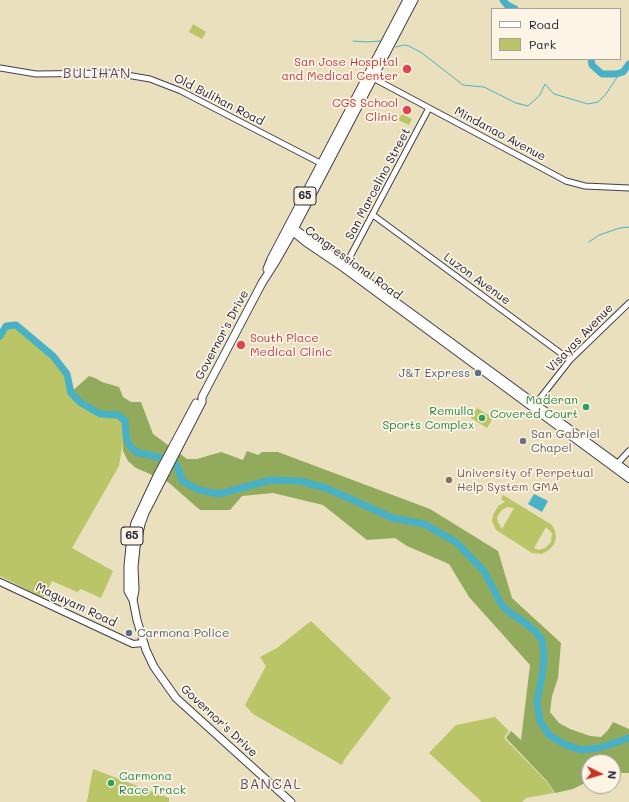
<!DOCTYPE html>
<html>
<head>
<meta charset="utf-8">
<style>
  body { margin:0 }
  #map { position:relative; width:629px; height:802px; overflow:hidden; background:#eae0bd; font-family:Mali,sans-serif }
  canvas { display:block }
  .legend { position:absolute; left:491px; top:8px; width:130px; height:52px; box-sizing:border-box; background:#fcf5e5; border:1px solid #a5a1a1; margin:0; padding:5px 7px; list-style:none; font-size:12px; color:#22223b }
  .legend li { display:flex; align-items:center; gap:8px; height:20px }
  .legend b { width:20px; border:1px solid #a5a1a1 }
  .north { position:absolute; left:581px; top:754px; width:40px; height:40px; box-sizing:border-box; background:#fcf5e5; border:1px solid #a5a1a1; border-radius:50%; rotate:95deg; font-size:11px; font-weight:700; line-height:16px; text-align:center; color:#22223b }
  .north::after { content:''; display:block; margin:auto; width:14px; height:18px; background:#c8321e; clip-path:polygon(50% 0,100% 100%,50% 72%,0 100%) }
</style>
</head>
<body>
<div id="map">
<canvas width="629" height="802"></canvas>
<ul class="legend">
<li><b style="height:5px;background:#fff"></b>Road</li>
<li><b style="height:11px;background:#b9c566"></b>Park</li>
</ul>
<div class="north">N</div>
</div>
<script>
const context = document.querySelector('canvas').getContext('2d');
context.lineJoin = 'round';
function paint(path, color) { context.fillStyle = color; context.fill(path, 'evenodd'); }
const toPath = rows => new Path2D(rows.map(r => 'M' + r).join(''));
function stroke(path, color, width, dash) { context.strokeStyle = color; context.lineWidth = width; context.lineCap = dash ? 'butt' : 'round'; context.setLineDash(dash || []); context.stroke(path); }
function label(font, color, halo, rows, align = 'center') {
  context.font = font + ' Mali,sans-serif'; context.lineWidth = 3.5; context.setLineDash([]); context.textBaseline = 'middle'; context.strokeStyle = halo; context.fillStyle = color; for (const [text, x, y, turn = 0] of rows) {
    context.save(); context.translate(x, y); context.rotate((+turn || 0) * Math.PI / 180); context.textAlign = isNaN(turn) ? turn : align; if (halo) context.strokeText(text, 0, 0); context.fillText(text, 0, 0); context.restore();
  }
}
const green = toPath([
  [193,24,206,32,202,39,189,32],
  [402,114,412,119,409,125,398,120],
  [16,326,52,358,66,375,70,393,79,404,100,416,117,416,123,422,124,436,119,466,72,548,113,571,101,598,81,589,77,592,52,581,43,598,0,576,0,339,6,328],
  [477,408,493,418,487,428,471,418],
  [503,495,552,525,555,531,556,538,554,544,550,549,542,554,532,553,496,530,492,521,493,515,498,506,505,502,501,499],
  [507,507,514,508,502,529,498,522,497,517,502,510],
  [546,527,552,533,551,542,545,548,539,550,534,548],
  [311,621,391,698,344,760,342,765,253,714,245,705,266,666,260,657,277,648],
  [495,717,509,731,504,738,547,782,554,793,526,798,522,802,482,802,429,753,456,725],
  [93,769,169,798,169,802,86,802,87,801]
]);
const forest = toPath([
  [89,376,95,378,102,382,119,387,123,397,131,402,141,402,153,434,187,459,197,459,221,452,243,460,247,451,258,455,262,452,278,452,430,509,498,551,512,598,561,643,558,678,552,696,550,712,559,723,570,729,590,736,601,737,608,730,613,722,629,729,629,773,613,773,613,762,589,762,589,781,573,789,555,793,547,781,506,738,511,731,521,740,530,665,469,597,449,564,407,546,395,538,367,540,323,505,273,493,242,496,230,510,200,510,168,482,136,468,128,461,123,451,123,422,117,416,100,415,79,404,70,393]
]);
const water = toPath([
  [534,494,548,501,542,512,528,504]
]);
const stream = toPath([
  [353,41,367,42,380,41],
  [396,47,404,45,409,46,422,53,463,85,484,87,516,103,528,106,540,95,545,84,554,94,588,104,598,102,606,94,620,73],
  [589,242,599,235,620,228,629,227]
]);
const river = toPath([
  [503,0,507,5,515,9],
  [591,59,592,65,602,74,616,74,623,72,629,64],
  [0,336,6,326,16,325,53,356,67,374,71,393,81,403,100,414,118,415,125,421,126,436,129,445,136,452,158,457,175,463,179,470,182,481,199,490,219,494,271,480,300,481,326,488,393,518,424,524,456,542,484,571,501,604,509,612,524,622,536,632,542,640,544,656,543,670,537,702,540,721,549,735,564,744,581,750,599,748,629,738]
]);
const tertiary = toPath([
  [0,68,36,74,115,73,150,79,181,91,324,165],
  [371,77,566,181,585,186,629,188],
  [373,215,570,360],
  [344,268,429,108],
  [534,406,570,360,629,303],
  [616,465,629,451]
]);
const secondary = toPath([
  [290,228,294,228,327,251,629,472],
  [290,230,306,243,343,268,629,479],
  [0,582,133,644,143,643]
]);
const trunk = toPath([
  [267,269,271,259,407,0],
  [196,403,157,476,135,523,130,546,128,566,128,591,133,600,137,620,146,650,154,667,176,698,291,802],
  [133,600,135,590,134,567,136,547,141,524,145,513,202,402,202,397,262,283,276,261,292,233,414,0]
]);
const markers = [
  [407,69,5,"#e0444e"],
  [407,110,5,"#e0444e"],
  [241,345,5,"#e0444e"],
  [478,373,4,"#5c6f8a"],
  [586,407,4,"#2e9e5b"],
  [482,418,4,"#2e9e5b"],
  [523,441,4,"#6b7280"],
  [449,480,4,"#8d6e63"],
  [129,633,4,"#5c6f8a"],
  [111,783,4,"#2e9e5b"]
];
const shields = [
  [305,196,22],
  [132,536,22]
];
const shieldNames = [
  ["65",305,196],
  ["65",132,536]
];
const healthNames = [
  ["San Jose Hospital",398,62],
  ["and Medical Center",398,76],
  ["CGS School",398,103],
  ["Clinic",398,117],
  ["South Place",250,338,"left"],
  ["Medical Clinic",250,352,"left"]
];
const streetNames = [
  ["Old Bulihan Road",219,100,27],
  ["Mindanao Avenue",500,134,28],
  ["San Marcelino Street",378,184,-62],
  ["Congressional Road",353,263,36],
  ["Luzon Avenue",477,279,36],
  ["Governor's Drive",222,335,-62],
  ["Visayas Avenue",580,338,-46],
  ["Maguyam Road",76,605,25],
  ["Governor's Drive",219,721,43]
];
const serviceNames = [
  ["J&T Express",470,373],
  ["Carmona Police",137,633,"left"]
];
const leisureNames = [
  ["Maderan",578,400],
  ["Covered Court",578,414],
  ["Remulla",474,411],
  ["Sports Complex",474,425],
  ["Carmona",119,776,"left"],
  ["Race Track",119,790,"left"]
];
const worshipNames = [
  ["San Gabriel",531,434],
  ["Chapel",531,448]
];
const educationNames = [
  ["University of Perpetual",457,473],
  ["Help System GMA",457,487]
];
const quarterNames = [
  ["BULIHAN",97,74],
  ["BANCAL",271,785]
];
paint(green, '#b9c566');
paint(forest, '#92aa5b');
paint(water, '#48b1c6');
stroke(stream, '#48b1c6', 1);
stroke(river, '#48b1c6', 7);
stroke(tertiary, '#403e4e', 7);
stroke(secondary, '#403e4e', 8);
stroke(trunk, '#403e4e', 9);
stroke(tertiary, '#fff', 5);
stroke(secondary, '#fff', 6);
stroke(trunk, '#fff', 7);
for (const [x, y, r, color] of markers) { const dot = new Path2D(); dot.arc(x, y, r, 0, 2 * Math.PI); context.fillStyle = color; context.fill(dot); stroke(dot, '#fcf5e5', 1.5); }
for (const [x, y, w] of shields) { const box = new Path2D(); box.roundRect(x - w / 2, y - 9, w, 18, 3); context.fillStyle = '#fcf5e5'; context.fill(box); stroke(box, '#22223b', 1); }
label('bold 11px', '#22223b', null, shieldNames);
label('12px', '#be3a42', '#fcf5e5', healthNames, 'right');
label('12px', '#22223b', '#fcf5e5', streetNames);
label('12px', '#4e5e75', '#fcf5e5', serviceNames, 'right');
label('12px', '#27864d', '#fcf5e5', leisureNames, 'right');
label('12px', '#5b616d', '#fcf5e5', worshipNames, 'left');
label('12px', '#785e54', '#fcf5e5', educationNames, 'left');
context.letterSpacing = '1px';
label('14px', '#5e4b67', '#fcf5e5', quarterNames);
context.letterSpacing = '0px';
</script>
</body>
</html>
